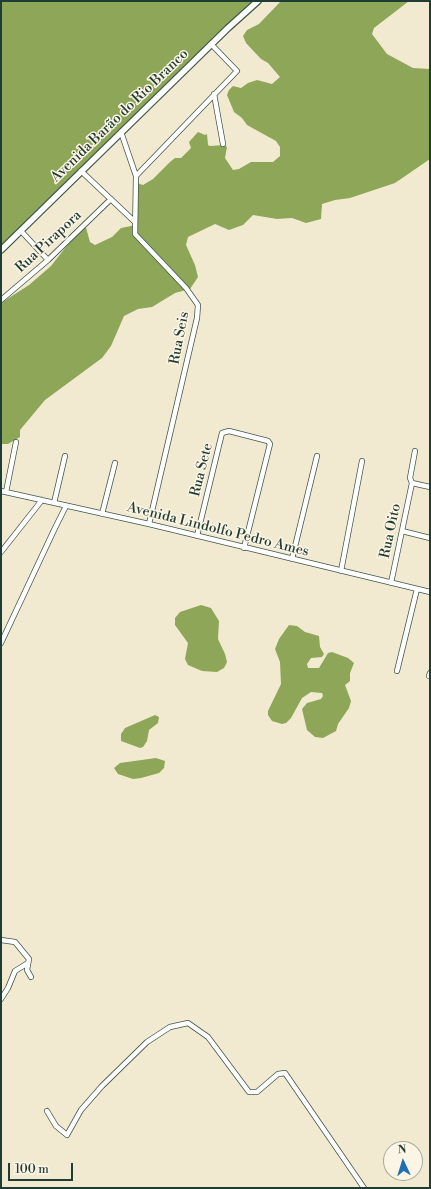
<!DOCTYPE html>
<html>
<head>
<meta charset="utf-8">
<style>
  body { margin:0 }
  #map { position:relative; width:431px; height:1189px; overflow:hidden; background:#f2ead0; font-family:"Libre Bodoni",serif }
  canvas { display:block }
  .frame { position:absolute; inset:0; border:2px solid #1f3d34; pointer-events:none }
  .north { position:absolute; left:383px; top:1141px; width:40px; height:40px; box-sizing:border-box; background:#fcf5e5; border:1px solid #a4ab9e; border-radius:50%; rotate:356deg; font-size:11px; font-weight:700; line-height:16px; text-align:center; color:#1f3d34 }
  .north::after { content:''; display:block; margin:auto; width:14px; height:18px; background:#1f6fb2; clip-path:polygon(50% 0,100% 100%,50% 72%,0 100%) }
  .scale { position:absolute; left:8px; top:1163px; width:65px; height:18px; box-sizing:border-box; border:2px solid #1f3d34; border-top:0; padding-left:5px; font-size:12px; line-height:14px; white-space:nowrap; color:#1f3d34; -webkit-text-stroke:3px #fcf5e5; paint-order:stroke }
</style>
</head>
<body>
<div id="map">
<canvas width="431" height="1189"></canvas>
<div class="frame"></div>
<div class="north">N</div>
<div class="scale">100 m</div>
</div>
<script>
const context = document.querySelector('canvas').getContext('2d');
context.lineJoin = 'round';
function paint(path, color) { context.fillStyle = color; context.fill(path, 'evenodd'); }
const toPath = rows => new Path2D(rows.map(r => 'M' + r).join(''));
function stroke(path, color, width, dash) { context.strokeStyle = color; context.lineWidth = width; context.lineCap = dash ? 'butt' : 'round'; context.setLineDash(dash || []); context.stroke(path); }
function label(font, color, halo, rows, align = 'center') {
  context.font = font + ' "Libre Bodoni",serif'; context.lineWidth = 3; context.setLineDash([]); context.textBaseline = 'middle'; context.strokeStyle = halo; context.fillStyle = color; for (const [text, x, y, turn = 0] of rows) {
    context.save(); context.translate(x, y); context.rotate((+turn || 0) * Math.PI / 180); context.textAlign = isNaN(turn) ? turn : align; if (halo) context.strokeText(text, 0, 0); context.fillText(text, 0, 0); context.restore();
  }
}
const forest = toPath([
  [1,1,256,1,1,249],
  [281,1,409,1,374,28,372,34,387,54,413,68,430,69,430,159,395,183,350,198,335,200,322,204,321,219,306,223,292,218,277,219,253,215,243,225,229,230,215,224,188,237,186,245,195,265,198,277,190,289,175,293,152,307,138,309,124,316,111,346,102,358,45,400,20,430,20,437,8,444,1,444,1,303,29,285,51,266,73,238,78,227,85,224,90,242,95,245,112,237,121,228,136,225,137,183,143,185,153,179,170,162,175,158,181,158,191,148,189,142,198,132,205,135,207,134,208,145,210,146,224,145,227,147,225,158,233,170,239,169,251,162,273,162,280,156,280,147,276,141,247,125,242,118,234,112,227,95,229,90,233,86,241,88,248,83,257,80,272,84,280,77,268,63,261,59,246,43,243,36,247,30,259,24],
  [201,605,211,608,219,621,218,639,225,654,227,662,224,668,217,672,202,671,188,665,185,659,188,643,175,625,175,618,180,612],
  [289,625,297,626,305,632,319,636,320,647,324,654,322,657,311,658,307,664,308,668,319,668,328,653,332,652,348,658,354,663,350,673,350,681,345,685,351,701,349,708,338,724,336,731,323,738,315,737,307,730,302,709,307,703,321,699,323,696,322,693,311,692,302,698,291,718,286,723,282,724,272,721,268,715,268,711,281,684,280,662,275,649,279,639],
  [155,715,159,717,158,723,149,730,147,741,143,747,140,748,121,741,121,734,125,728],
  [156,758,165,761,164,768,159,773,141,778,133,779,118,774,114,768,120,763]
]);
const minor = toPath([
  [214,94,223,144],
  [121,132,136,176,135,234,186,288,198,305,197,318,149,524],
  [81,171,135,222],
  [136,176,237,71,211,44],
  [21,231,48,260],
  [1,300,48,260,111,199],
  [412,483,410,478,415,451],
  [412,483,430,487],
  [1,491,149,524,430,592],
  [6,492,16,442],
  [54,503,65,456],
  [102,514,115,463],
  [402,531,430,538],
  [197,536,222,433,229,431,268,441,270,444,244,548],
  [1,552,42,500],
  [292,559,317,456],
  [341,571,362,461],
  [391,583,412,483],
  [1,643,55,528,66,506],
  [397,671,417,589],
  [429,676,430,673],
  [1,940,15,942,29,959,27,970,31,977],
  [1,999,8,988,15,971,28,963],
  [47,1111,56,1126,67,1135,81,1110,102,1086,147,1042,170,1027,188,1023,208,1037,249,1092,257,1092,278,1074,285,1073,364,1188]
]);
const tertiary = toPath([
  [1,250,228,28,258,1]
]);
const streetNames = [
  ["Avenida Barão do Rio Branco",120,116,-44],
  ["Rua Pirapora",49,242,-43],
  ["Rua Seis",180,338,-79],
  ["Rua Sete",202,470,-76],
  ["Avenida Lindolfo Pedro Ames",218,530,14],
  ["Rua Oito",391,531,-78]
];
paint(forest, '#8da657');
stroke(minor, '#3f574b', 6);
stroke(tertiary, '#3f574b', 8);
stroke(minor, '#fff', 4.5);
stroke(tertiary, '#fff', 5.5);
label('14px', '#1f3d34', '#fcf5e5', streetNames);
</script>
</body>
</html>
